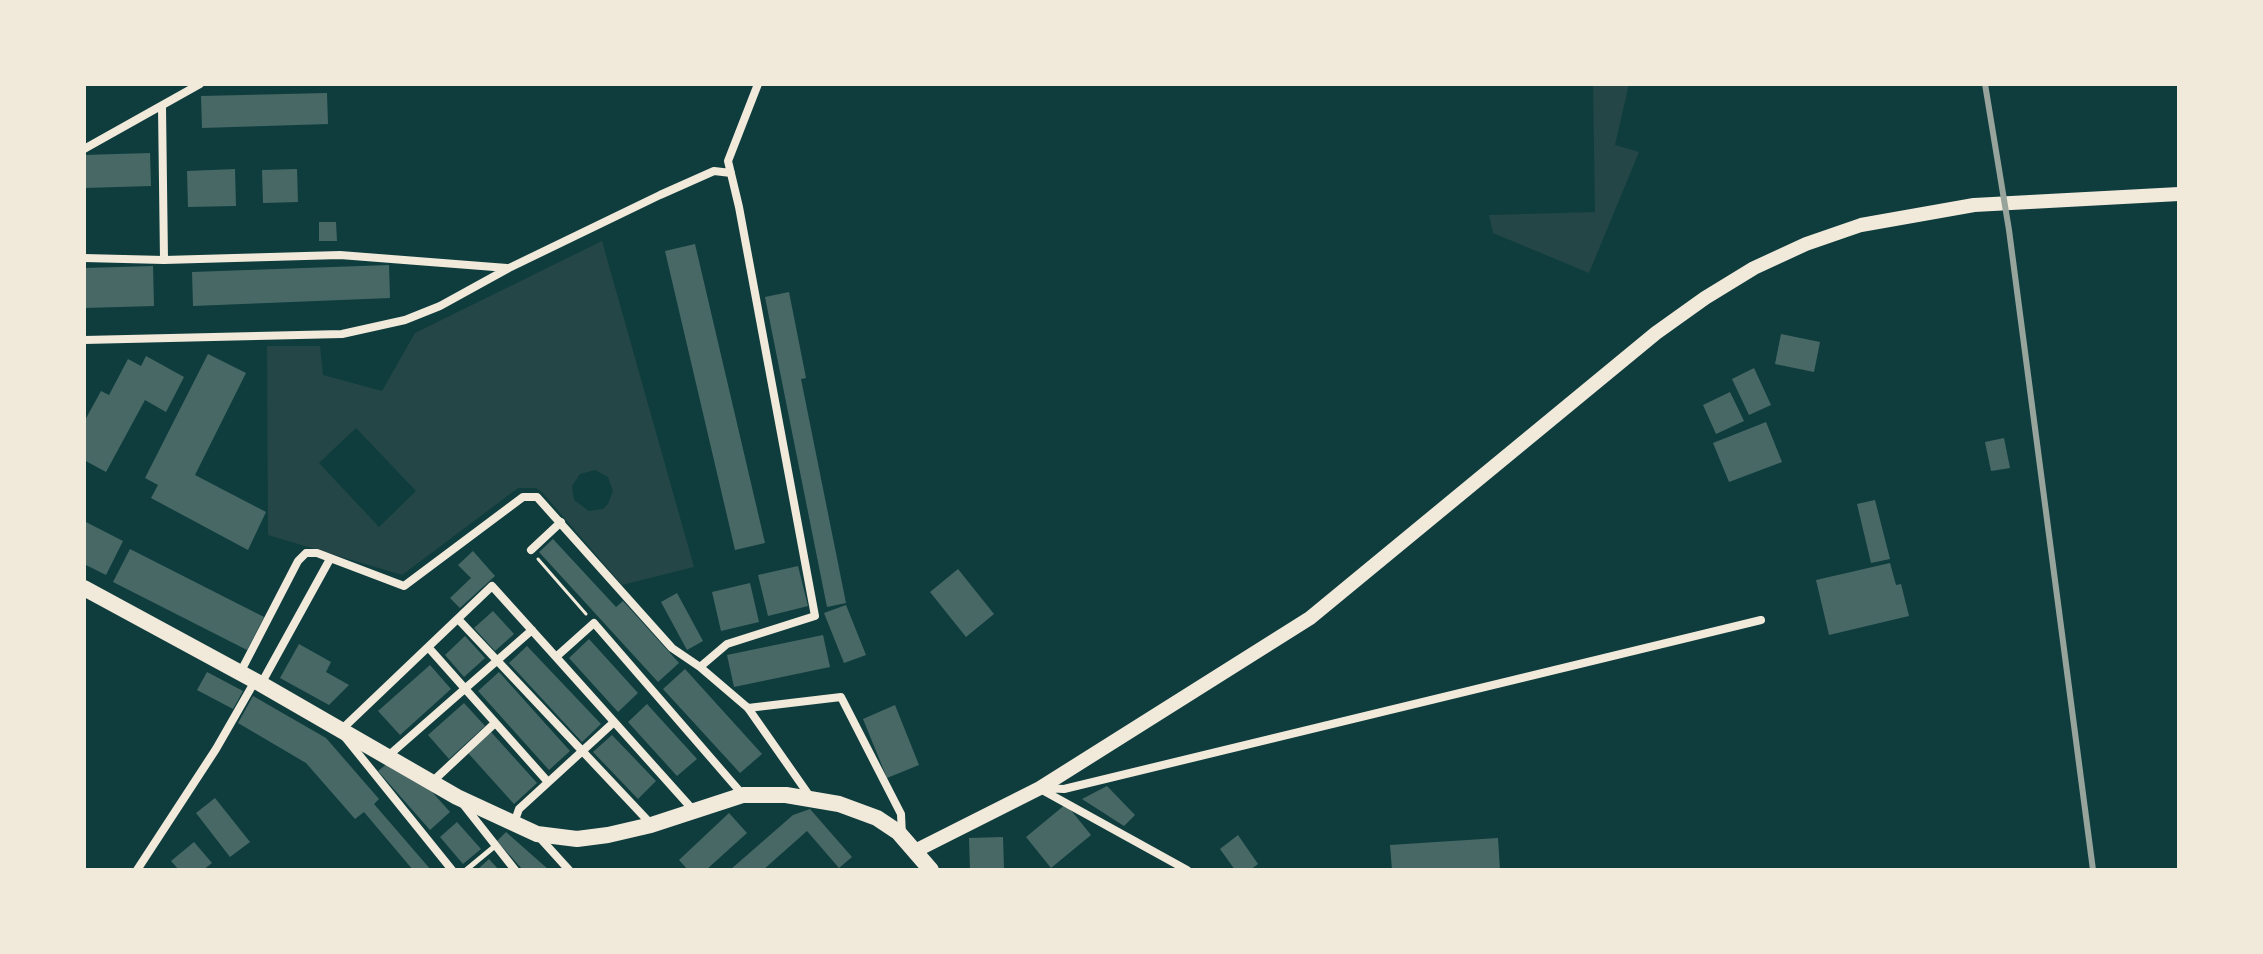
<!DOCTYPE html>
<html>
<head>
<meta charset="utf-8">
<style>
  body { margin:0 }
  #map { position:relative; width:2263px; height:954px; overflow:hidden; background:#0f3d3e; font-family:"Roboto Serif",serif }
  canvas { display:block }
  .frame { position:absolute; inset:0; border:86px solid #f1e9da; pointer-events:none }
</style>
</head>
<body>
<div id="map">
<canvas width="2263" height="954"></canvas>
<div class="frame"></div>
</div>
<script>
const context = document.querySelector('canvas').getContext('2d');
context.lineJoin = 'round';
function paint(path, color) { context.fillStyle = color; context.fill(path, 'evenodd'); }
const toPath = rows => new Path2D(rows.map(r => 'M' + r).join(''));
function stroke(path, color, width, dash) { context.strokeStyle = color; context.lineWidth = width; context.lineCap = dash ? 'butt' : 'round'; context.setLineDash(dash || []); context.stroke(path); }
const green = toPath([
  [1593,84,1629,84,1615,145,1639,152,1589,273,1493,233,1489,215,1595,212],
  [602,241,694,567,622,585,542,492,536,488,518,488,402,575,268,535,267,346,320,346,323,375,382,391,415,333],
  [356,428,416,491,379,527,319,463],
  [595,470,608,477,613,491,608,504,603,509,589,511,574,500,572,486,580,474]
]);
const building = toPath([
  [327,93,328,124,202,128,201,96],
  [150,153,151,186,85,188,84,155],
  [235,169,236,206,188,207,187,171],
  [297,169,298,202,263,203,262,170],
  [319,222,336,222,337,241,319,241],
  [695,244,765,543,735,550,665,251],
  [389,265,390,298,193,306,192,272],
  [153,266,154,306,84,308,84,268],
  [789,292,806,378,801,379,846,603,827,607,765,297],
  [1781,334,1820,342,1814,372,1775,364],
  [208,354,246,373,195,475,266,512,248,550,151,498,158,485,145,478],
  [146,356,184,377,166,412,145,400,106,472,84,460,84,422,101,391,109,395,128,359,141,366],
  [1754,368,1771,405,1749,415,1732,379],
  [1730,392,1744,421,1716,434,1703,405],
  [1766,422,1782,462,1729,482,1713,443],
  [2004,438,2010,468,1991,471,1985,442],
  [1875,500,1890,559,1871,563,1857,504],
  [84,521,123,541,106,575,84,564],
  [553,539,616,607,623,601,679,663,658,682,539,552],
  [130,549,264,617,247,650,113,582],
  [473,551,495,576,460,608,450,598,471,578,458,565],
  [1890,563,1896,585,1901,584,1909,616,1829,635,1816,580],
  [798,566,808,606,768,616,758,575],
  [958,569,994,614,966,637,930,592],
  [750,583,759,622,721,631,712,592],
  [677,593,703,641,687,650,661,602],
  [846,605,866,655,844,663,824,613],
  [493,611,514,634,495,651,474,628],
  [823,635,830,667,734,687,727,655],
  [465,636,485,658,464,677,445,655],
  [589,639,638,693,618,712,569,658],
  [299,644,331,662,326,672,349,685,329,705,280,678],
  [527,646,601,724,582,742,509,663],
  [430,665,451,689,400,735,378,711],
  [685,669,762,754,740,773,663,689],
  [207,672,243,691,233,709,197,690],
  [499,672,570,751,549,770,478,691],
  [253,696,326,738,379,799,374,804,431,870,413,870,364,812,355,819,306,763,238,723],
  [464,703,485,726,449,759,428,735],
  [647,704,697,759,677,776,628,722],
  [895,705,919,765,887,778,863,719],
  [491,732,537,783,514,804,468,753],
  [612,735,656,781,638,799,593,752],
  [388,763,426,785,450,812,430,830,378,771],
  [1107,786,1135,815,1124,826,1082,799],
  [215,798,250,842,230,857,196,813],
  [1066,804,1091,835,1051,868,1026,837],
  [810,809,852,857,839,868,807,831,763,870,730,870,793,815],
  [729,813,747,833,706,870,688,870,679,860],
  [457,822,481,849,463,864,440,837],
  [506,832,549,870,523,870,497,841],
  [1238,835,1258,864,1250,870,1235,870,1220,849],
  [1003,837,1004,870,970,870,969,838],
  [1498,838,1500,870,1392,870,1390,845],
  [194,842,212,863,203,870,179,870,171,861],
  [489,859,499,870,477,870]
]);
const path = toPath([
  [538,559,586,614]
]);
const service = toPath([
  [466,870,495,846]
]);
const minor = toPath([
  [162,107,164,260],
  [84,149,200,84],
  [84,258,164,260,340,255,507,268],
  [84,340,342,334,405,320,440,306,509,268,660,195,714,171,731,173],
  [531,550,561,522],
  [458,619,651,824],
  [428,647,548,782],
  [556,657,694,811],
  [700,667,727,644,815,616,739,207,728,161,758,84],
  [240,673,298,561,306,553,317,553,404,586,523,497,537,497,672,648,700,667,748,708,811,798],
  [261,684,330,559],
  [748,708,841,697,901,814,902,836],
  [388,756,532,630],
  [432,782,495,723],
  [1041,788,1064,789,1761,620],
  [1044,791,1187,870],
  [463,804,515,870],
  [514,823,519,809,614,722],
  [540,838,569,870],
  [137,870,216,749,255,681],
  [452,870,340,731,492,586,556,657,594,623,743,795]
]);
const tertiary = toPath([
  [915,851,1040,788,1310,618,1656,333,1705,298,1754,268,1806,244,1861,225,1974,205,2179,194]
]);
const secondary = toPath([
  [84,588,261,684,457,797,537,834,577,839,608,835,651,825,743,795,786,795,839,804,877,818,898,832,931,870]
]);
const rail = toPath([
  [1985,84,2009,230,2093,870]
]);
paint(green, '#244646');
paint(building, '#486865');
stroke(path, '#f1e9da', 3);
stroke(service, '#f1e9da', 5);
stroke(minor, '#f1e9da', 8);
stroke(tertiary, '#f1e9da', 14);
stroke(secondary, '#f1e9da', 16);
stroke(rail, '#97a49c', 6);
</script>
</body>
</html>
